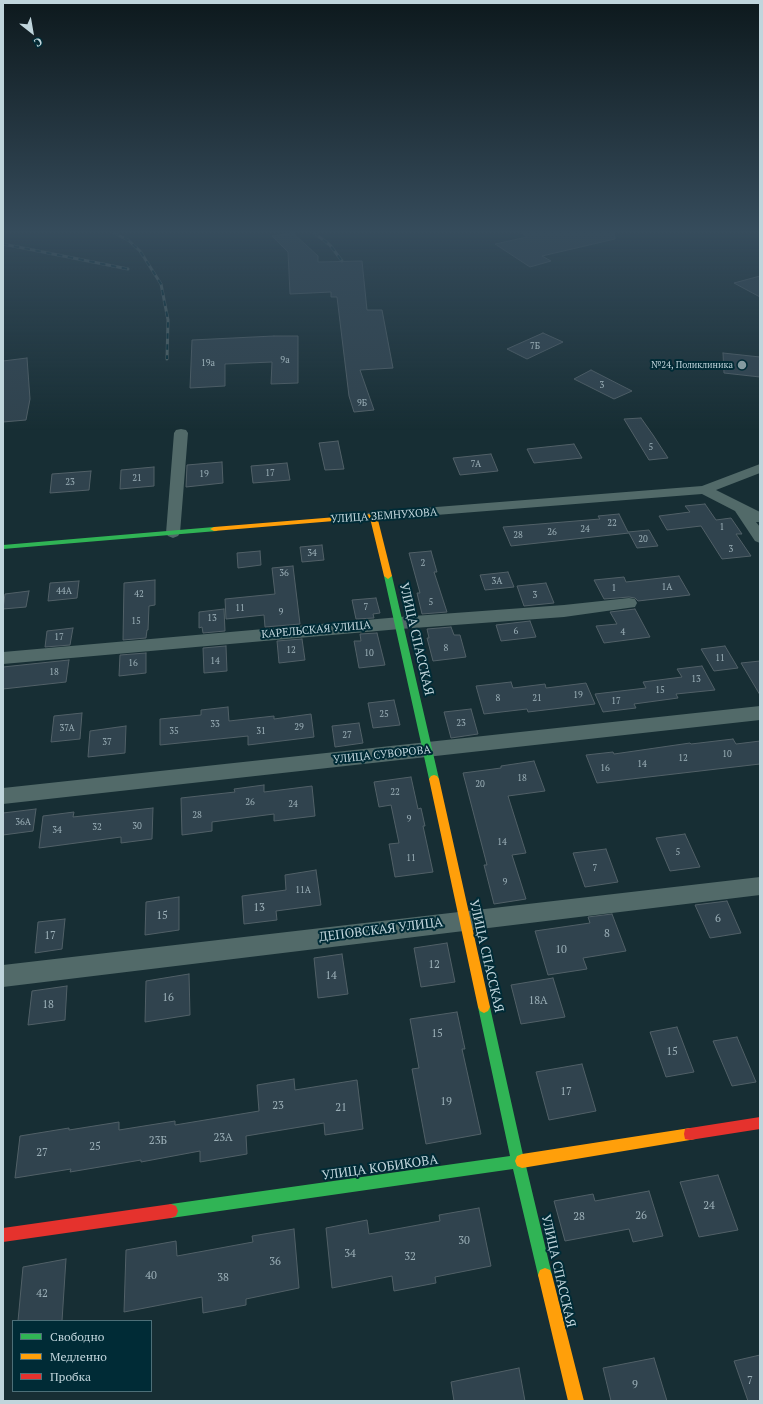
<!DOCTYPE html>
<html>
<head>
<meta charset="utf-8">
<style>
  body { margin:0 }
  #map { position:relative; width:763px; height:1404px; overflow:hidden; background:#172e34; font-family:"PT Serif",serif }
  canvas { display:block }
  .frame { position:absolute; inset:0; border:4px solid #c0d5dc; pointer-events:none }
  .legend { position:absolute; left:12px; top:1320px; width:140px; height:72px; box-sizing:border-box; background:#002b36; border:1px solid #4d6f78; margin:0; padding:5px 7px; list-style:none; font-size:12px; color:#c0d5dc }
  .legend li { display:flex; align-items:center; gap:8px; height:20px }
  .legend b { width:20px; border:1px solid #4d6f78 }
  .north { position:absolute; left:12px; top:12px; width:40px; height:40px; -webkit-text-stroke:3px #002b36; paint-order:stroke; rotate:149deg; font-size:11px; font-weight:700; line-height:16px; text-align:center; color:#c0d5dc }
  .north::after { content:''; display:block; margin:auto; width:14px; height:18px; background:#c0d5dc; clip-path:polygon(50% 0,100% 100%,50% 72%,0 100%) }
</style>
</head>
<body>
<div id="map">
<canvas width="763" height="1404"></canvas>
<div class="frame"></div>
<ul class="legend">
<li><b style="height:5px;background:#30b455"></b>Свободно</li>
<li><b style="height:5px;background:#ff9f0a"></b>Медленно</li>
<li><b style="height:5px;background:#e5322d"></b>Пробка</li>
</ul>
<div class="north">С</div>
</div>
<script>
const context = document.querySelector('canvas').getContext('2d');
context.lineJoin = 'round';
function paint(path, color) { context.fillStyle = color; context.fill(path, 'evenodd'); }
const toPath = rows => new Path2D(rows.map(r => 'M' + r).join(''));
function stroke(path, color, width, dash) { context.strokeStyle = color; context.lineWidth = width; context.lineCap = dash ? 'butt' : 'round'; context.setLineDash(dash || []); context.stroke(path); }
function label(font, color, halo, rows, align = 'center') {
  context.font = font + ' "PT Serif",serif'; context.lineWidth = 4; context.setLineDash([]); context.textBaseline = 'middle'; context.strokeStyle = halo; context.fillStyle = color; for (const [text, x, y, turn = 0] of rows) {
    context.save(); context.translate(x, y); context.rotate((+turn || 0) * Math.PI / 180); context.textAlign = isNaN(turn) ? turn : align; if (halo) context.strokeText(text, 0, 0); context.fillText(text, 0, 0); context.restore();
  }
}
const building = toPath([
  [293,233,318,256,318,262,362,261,367,310,382,310,393,368,360,370,374,410,354,412,349,396,337,297,331,297,331,292,290,294,288,252,272,236,293,233],
  [521,233,614,233,615,239,542,256,551,261,530,267,495,244,527,237,521,233],
  [760,276,760,297,734,283,760,276],
  [543,333,563,342,527,359,507,349,543,333],
  [274,336,298,336,298,383,271,384,272,362,225,364,225,386,190,388,192,340,274,336],
  [723,353,760,357,760,377,724,373,723,353],
  [27,358,30,399,26,420,3,422,3,361,27,358],
  [591,370,632,391,614,399,574,379,591,370],
  [641,418,653,435,668,458,649,460,624,419,641,418],
  [338,441,344,469,325,470,319,443,338,441],
  [574,444,582,458,534,463,527,449,574,444],
  [491,454,498,471,460,475,453,458,491,454],
  [222,462,223,483,186,487,187,465,222,462],
  [287,463,290,480,253,483,251,466,287,463],
  [154,467,154,486,120,489,121,470,154,467],
  [91,471,89,490,50,493,52,474,91,471],
  [705,504,716,520,731,518,742,534,736,534,751,556,722,559,701,526,667,530,659,516,690,512,685,506,705,504],
  [619,514,628,532,649,530,658,546,637,548,629,533,511,546,503,527,600,519,598,516,619,514],
  [322,545,324,560,302,562,300,547,322,545],
  [260,551,261,565,238,568,237,553,260,551],
  [431,551,437,572,434,572,447,612,422,614,417,593,420,593,409,553,431,551],
  [293,566,300,624,265,627,264,615,226,619,225,599,275,594,272,568,293,566],
  [508,572,514,587,485,590,480,575,508,572],
  [679,576,690,595,638,601,635,598,629,597,604,599,594,580,624,577,626,582,679,576],
  [155,580,155,605,149,606,148,630,147,630,146,638,123,640,124,583,155,580],
  [79,581,77,598,48,601,50,583,79,581],
  [546,583,554,603,524,606,517,586,546,583],
  [29,591,26,607,3,609,5,594,29,591],
  [376,598,380,613,373,614,374,618,356,619,352,600,376,598],
  [224,609,225,631,203,633,202,627,199,628,199,612,224,609],
  [635,609,650,637,604,643,596,626,617,624,610,612,635,609],
  [530,621,536,637,501,641,496,625,530,621],
  [451,627,454,635,460,635,466,657,433,661,427,638,429,638,427,629,451,627],
  [73,628,70,645,45,647,47,631,73,628],
  [377,633,385,665,359,668,354,641,361,641,360,634,377,633],
  [302,639,305,660,279,663,277,641,302,639],
  [226,646,227,671,204,673,203,648,226,646],
  [725,646,738,668,714,671,701,649,725,646],
  [146,653,146,673,119,676,120,655,146,653],
  [69,660,66,682,3,689,3,667,69,660],
  [760,661,760,695,741,663,760,661],
  [702,666,715,690,676,694,678,698,634,704,636,708,603,712,595,694,646,688,643,682,682,677,677,669,702,666],
  [511,682,513,688,545,684,546,688,586,683,595,704,528,712,527,709,484,714,476,686,511,682],
  [394,700,400,725,373,728,368,703,394,700],
  [228,707,229,721,274,716,274,719,311,714,314,737,248,745,248,736,160,745,160,719,201,715,201,710,228,707],
  [471,709,478,734,451,738,444,712,471,709],
  [82,713,80,739,51,742,54,716,82,713],
  [359,723,363,743,335,747,332,726,359,723],
  [126,726,125,753,88,757,90,731,126,726],
  [733,739,736,744,760,741,760,764,597,783,586,755,613,752,614,754,690,743,691,744,733,739],
  [534,761,545,791,508,796,526,853,512,855,526,899,494,904,484,865,487,865,463,773,501,768,501,766,534,761],
  [411,777,418,809,421,808,425,826,423,826,433,872,395,877,389,844,399,843,391,805,379,807,374,782,411,777],
  [264,785,264,792,312,786,315,816,274,821,274,814,212,822,212,831,182,835,181,798,235,792,234,789,264,785],
  [153,808,152,839,121,843,121,837,39,848,43,816,74,812,73,817,153,808],
  [36,809,33,831,3,835,3,813,36,809],
  [685,834,700,867,670,871,656,838,685,834],
  [606,849,618,882,585,887,573,853,606,849],
  [316,870,321,905,276,911,277,920,244,924,242,896,286,890,285,875,316,870],
  [179,897,179,930,145,935,146,902,179,897],
  [727,901,741,933,710,938,695,905,727,901],
  [612,914,626,951,583,958,587,969,548,975,535,931,590,923,588,917,612,914],
  [65,919,62,949,35,953,38,922,65,919],
  [447,943,455,982,421,987,414,948,447,943],
  [342,954,348,994,318,998,314,958,342,954],
  [189,974,190,1015,145,1022,146,981,189,974],
  [553,978,565,1017,521,1024,511,985,553,978],
  [67,986,65,1020,28,1025,32,991,67,986],
  [457,1012,465,1049,462,1049,481,1134,426,1144,412,1069,419,1068,410,1019,457,1012],
  [677,1027,694,1072,666,1077,650,1032,677,1027],
  [737,1037,756,1082,732,1086,713,1041,737,1037],
  [582,1064,596,1111,549,1120,536,1072,582,1064],
  [294,1079,295,1090,357,1080,363,1129,325,1135,324,1123,246,1136,247,1154,200,1162,200,1151,141,1162,141,1160,70,1172,71,1169,15,1178,20,1136,69,1128,69,1130,119,1122,119,1130,175,1121,175,1125,259,1111,257,1085,294,1079],
  [718,1175,738,1230,699,1237,680,1182,718,1175],
  [649,1191,663,1236,633,1242,629,1229,565,1241,554,1201,593,1194,595,1201,649,1191],
  [479,1208,491,1266,435,1277,436,1283,394,1291,392,1276,332,1288,326,1228,367,1220,369,1234,440,1221,439,1215,479,1208],
  [294,1229,299,1288,246,1299,246,1305,203,1313,202,1297,124,1312,126,1250,176,1241,177,1256,253,1242,252,1236,294,1229],
  [66,1259,62,1321,18,1321,23,1267,66,1259],
  [760,1355,760,1401,748,1401,734,1361,760,1355],
  [654,1358,667,1401,611,1401,603,1368,654,1358],
  [519,1368,525,1401,454,1401,451,1382,519,1368]
]);
const street = toPath([
  [181,429,186,430,188,433,180,533,178,536,173,538,168,536,166,533,174,433,176,430,181,429],
  [760,464,760,473,716,490,760,512,760,522,756,522,760,527,760,543,755,541,735,511,702,494,373,520,368,519,366,516,368,513,373,512,702,486,760,464],
  [629,598,635,599,637,603,635,607,564,617,400,629,3,664,3,652,400,617,564,605,629,598],
  [760,706,760,720,3,804,3,788,760,706],
  [760,877,760,895,3,987,3,965,760,877]
]);
const fast = toPath([
  [214,527,218,529,217,531,3,549,3,545,214,527],
  [388,573,392,576,439,779,437,782,434,783,431,782,429,779,384,576,388,573],
  [484,1001,488,1003,490,1007,523,1155,527,1156,529,1161,526,1166,552,1275,550,1280,545,1282,540,1280,538,1275,513,1169,171,1218,166,1216,164,1211,166,1206,171,1204,510,1156,478,1007,480,1003,484,1001]
]);
const slow = toPath([
  [373,514,377,516,392,576,388,579,384,576,370,518,214,531,210,529,214,527,373,514],
  [434,775,437,776,439,779,490,1007,488,1011,484,1013,480,1011,478,1007,429,779,431,776,434,775],
  [690,1128,695,1129,696,1134,695,1139,690,1140,522,1168,517,1166,515,1161,517,1156,522,1154,690,1128],
  [545,1268,550,1270,552,1275,584,1401,568,1401,538,1275,540,1270,545,1268]
]);
const jam = toPath([
  [760,1117,760,1129,690,1140,685,1139,684,1134,685,1129,690,1128,760,1117],
  [171,1204,176,1206,178,1211,176,1216,171,1218,3,1242,3,1228,171,1204]
]);
const rail = toPath([
  [114,233,128,240,140,251,161,284,168,320,167,359],
  [314,233,330,245,342,261],
  [3,244,128,269]
]);
const markers = [
  [742,365,5,"#859ba1"]
];
const numberNames = [
  ["7Б",535,346],
  ["9а",285,360],
  ["19а",208,363],
  ["3",602,385],
  ["9Б",362,403],
  ["5",651,447],
  ["7А",476,464],
  ["17",270,473],
  ["19",204,474],
  ["21",137,478],
  ["23",70,482],
  ["22",612,523],
  ["1",722,527],
  ["24",585,529],
  ["26",552,532],
  ["28",518,535],
  ["20",643,539],
  ["3",731,549],
  ["34",312,553],
  ["2",423,563],
  ["36",284,573],
  ["3А",497,581],
  ["1А",667,587],
  ["1",614,588],
  ["44А",64,591],
  ["42",139,594],
  ["3",535,595],
  ["5",431,602],
  ["7",366,607],
  ["11",240,608],
  ["9",281,612],
  ["13",212,618],
  ["15",136,621],
  ["6",516,631],
  ["4",623,632],
  ["17",59,637],
  ["8",446,648],
  ["12",291,650],
  ["10",369,653],
  ["11",720,658],
  ["14",215,661],
  ["16",133,663],
  ["18",54,672],
  ["13",696,679],
  ["15",660,690],
  ["19",578,695],
  ["8",498,698],
  ["21",537,698],
  ["17",616,701],
  ["25",384,714],
  ["23",461,723],
  ["33",215,724],
  ["29",299,727],
  ["37А",67,728],
  ["35",174,731],
  ["31",261,731],
  ["27",347,735],
  ["37",107,742],
  ["10",727,754],
  ["12",683,758],
  ["14",642,764],
  ["16",605,768],
  ["18",522,778],
  ["20",480,784],
  ["22",395,792],
  ["26",250,802],
  ["24",293,804],
  ["28",197,815],
  ["9",409,819],
  ["36А",23,822],
  ["30",137,826],
  ["32",97,827],
  ["34",57,830],
  ["14",502,842],
  ["5",678,852],
  ["11",411,858],
  ["7",595,868],
  ["9",505,882],
  ["11А",303,890]
];
const farPoinames = [
  ["№24, Поликлиника",733,365]
];
const streetNames = [
  ["УЛИЦА ЗЕМНУХОВА",384,516,-4],
  ["КАРЕЛЬСКАЯ УЛИЦА",316,630,-5],
  ["УЛИЦА СУВОРОВА",382,755,-6]
];
const nearNumbernames = [
  ["13",259,908],
  ["15",162,916],
  ["6",718,919],
  ["8",607,934],
  ["17",50,936],
  ["10",561,950],
  ["12",434,965],
  ["14",331,976],
  ["16",168,998],
  ["18А",538,1001],
  ["18",48,1005],
  ["15",437,1034],
  ["15",672,1052],
  ["17",566,1092],
  ["19",446,1102],
  ["23",278,1106],
  ["21",341,1108],
  ["23А",223,1138],
  ["23Б",158,1141],
  ["25",95,1147],
  ["27",42,1153],
  ["24",709,1206],
  ["26",641,1216],
  ["28",579,1217],
  ["30",464,1241],
  ["34",350,1254],
  ["32",410,1257],
  ["36",275,1262],
  ["40",151,1276],
  ["38",223,1278],
  ["42",42,1294],
  ["7",750,1381],
  ["9",635,1385]
];
const nearStreetnames = [
  ["УЛИЦА СПАССКАЯ",416,639,77],
  ["ДЕПОВСКАЯ УЛИЦА",381,930,-7],
  ["УЛИЦА СПАССКАЯ",486,956,77],
  ["УЛИЦА КОБИКОВА",380,1168,-8],
  ["УЛИЦА СПАССКАЯ",558,1271,77]
];
paint(building, '#30434e');
stroke(building, '#516067', 1);
paint(street, '#526a69');
paint(fast, '#30b455');
paint(slow, '#ff9f0a');
paint(jam, '#e5322d');
stroke(rail, '#516466', 3);
stroke(rail, '#002b36', 2, [5.5]);
const sky = context.createLinearGradient(0, 0, 0, 430);
sky.addColorStop(0, '#0d191d');
sky.addColorStop(0.54, '#364c5c');
sky.addColorStop(1, '#364c5c00');
context.fillStyle = sky;
context.fillRect(0, 0, 763, 430);
for (const [x, y, r, color] of markers) { const dot = new Path2D(); dot.arc(x, y, r, 0, 2 * Math.PI); context.fillStyle = color; context.fill(dot); stroke(dot, '#002b36', 1.5); }
label('9px', '#9cb0b8', null, numberNames);
label('9px', '#c0d5dc', '#002b36', farPoinames, 'right');
label('11px', '#c0d5dc', '#002b36', streetNames);
label('11px', '#9cb0b8', null, nearNumbernames);
label('13px', '#c0d5dc', '#002b36', nearStreetnames);
</script>
</body>
</html>
